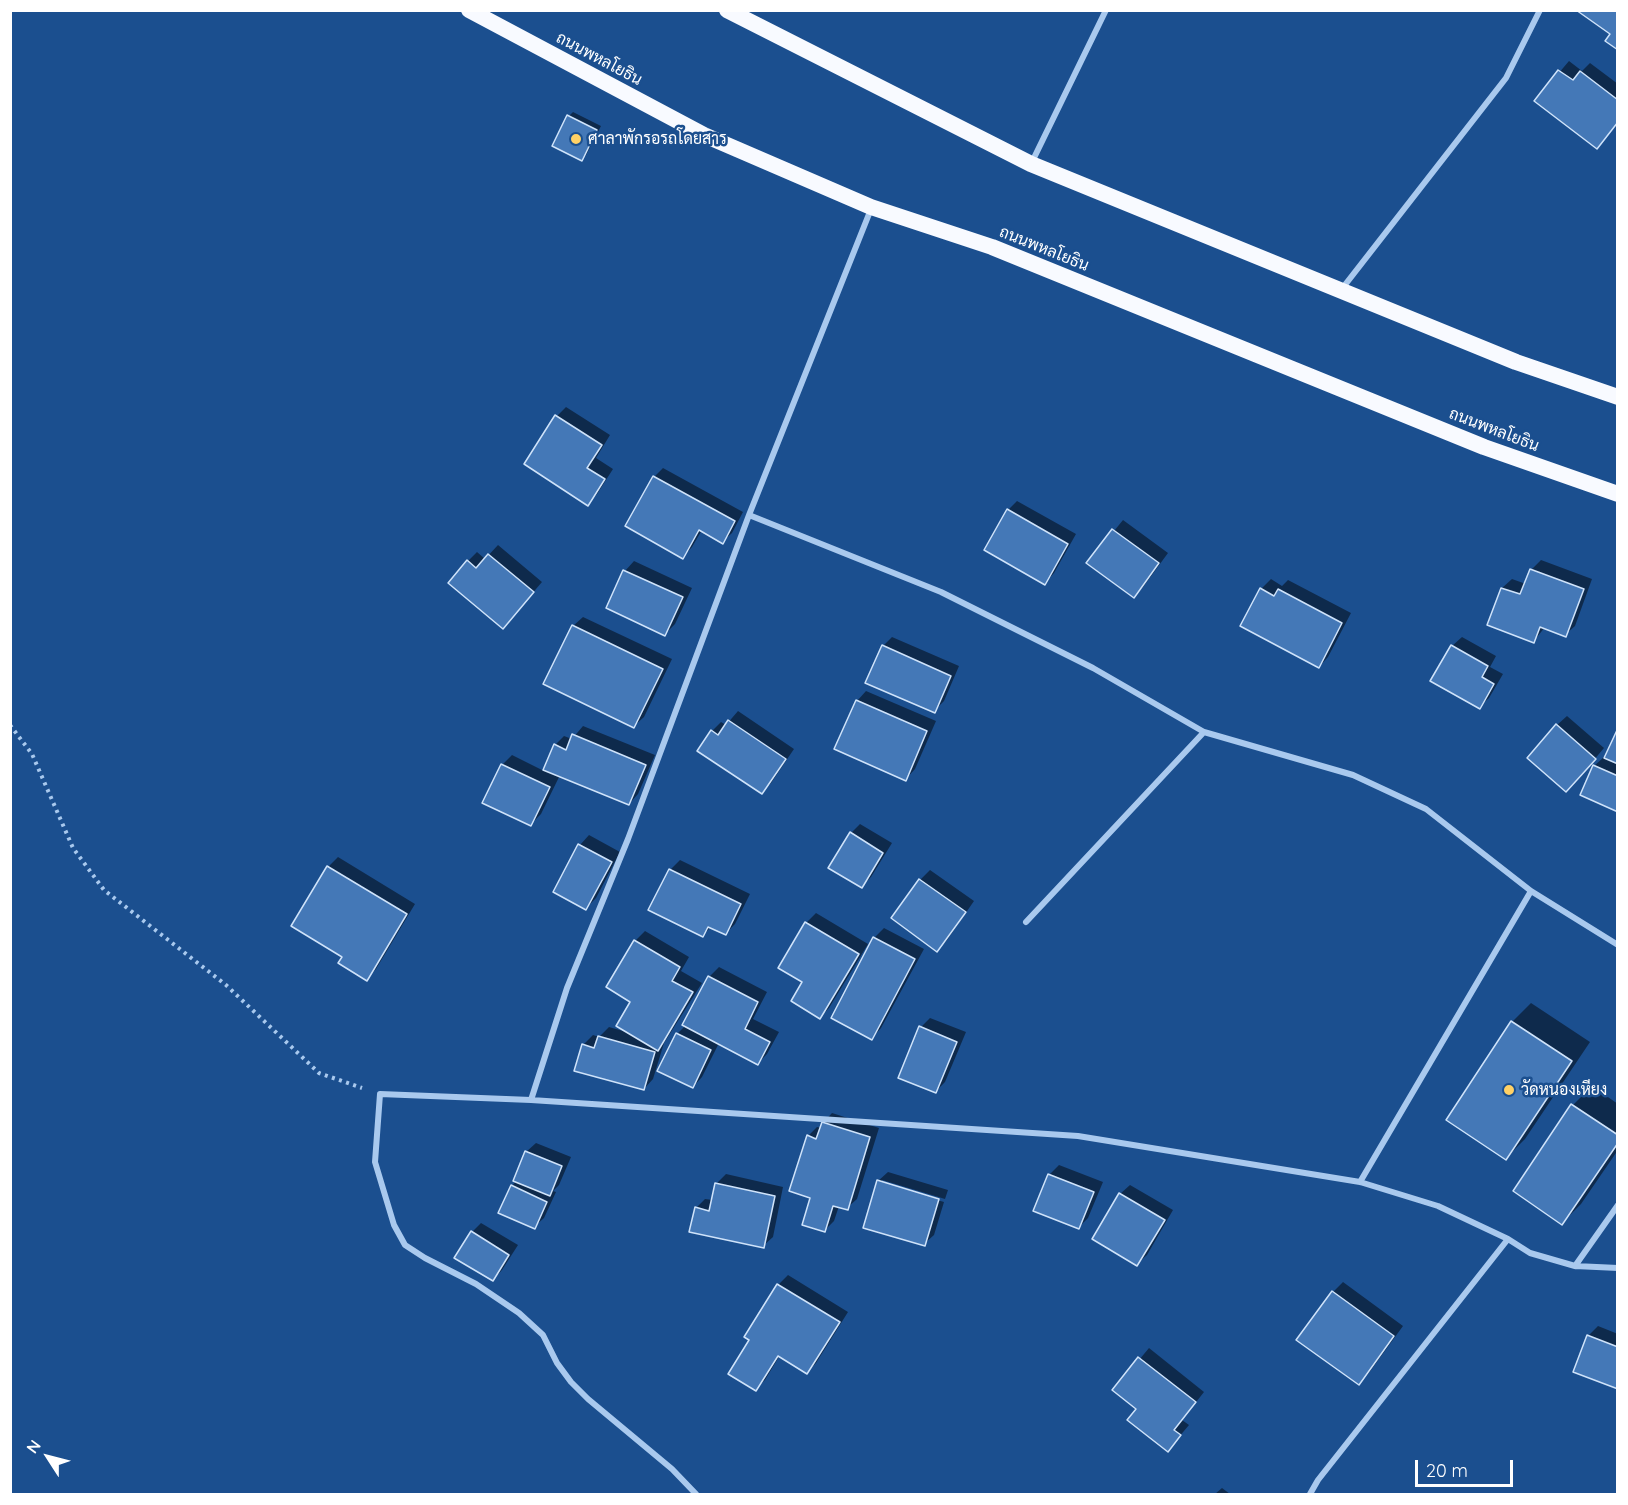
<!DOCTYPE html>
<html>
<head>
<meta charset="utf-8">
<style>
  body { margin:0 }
  #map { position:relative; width:1628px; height:1505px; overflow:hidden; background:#1b4f8f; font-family:Quicksand,sans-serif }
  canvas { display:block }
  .frame { position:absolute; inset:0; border:12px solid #fff; pointer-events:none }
  .north { position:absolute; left:18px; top:1427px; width:60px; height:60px; -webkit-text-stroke:4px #1b4f8f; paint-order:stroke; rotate:306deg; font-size:16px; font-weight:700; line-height:24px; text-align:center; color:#fff }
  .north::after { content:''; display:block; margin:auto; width:21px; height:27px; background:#fff; clip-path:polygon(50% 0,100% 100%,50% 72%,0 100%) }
  .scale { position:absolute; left:1415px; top:1460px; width:98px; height:27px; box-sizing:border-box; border:3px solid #fff; border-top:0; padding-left:8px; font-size:18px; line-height:21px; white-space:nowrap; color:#fff; -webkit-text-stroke:4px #1b4f8f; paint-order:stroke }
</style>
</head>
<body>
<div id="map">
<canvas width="1628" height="1505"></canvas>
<div class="frame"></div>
<div class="north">N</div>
<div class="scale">20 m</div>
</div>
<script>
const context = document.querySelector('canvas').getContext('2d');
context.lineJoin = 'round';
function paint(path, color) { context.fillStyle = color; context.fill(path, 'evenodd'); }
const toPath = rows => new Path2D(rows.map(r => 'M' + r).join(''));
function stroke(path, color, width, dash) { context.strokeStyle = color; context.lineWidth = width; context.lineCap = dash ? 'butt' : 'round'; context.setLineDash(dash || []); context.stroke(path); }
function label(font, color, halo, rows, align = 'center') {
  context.font = font + ' Quicksand,Sarabun,sans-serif'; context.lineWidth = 5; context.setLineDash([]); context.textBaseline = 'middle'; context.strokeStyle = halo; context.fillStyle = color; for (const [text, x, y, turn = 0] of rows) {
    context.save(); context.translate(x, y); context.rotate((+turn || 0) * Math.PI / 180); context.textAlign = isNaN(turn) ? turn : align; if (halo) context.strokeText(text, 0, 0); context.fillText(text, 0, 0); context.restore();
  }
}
const shadow = toPath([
  [1569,61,1582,71,1590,63,1618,84,1618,122,1536,100],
  [573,112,601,126,586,155,582,159,569,116],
  [566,407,610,435,596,458,613,469,597,494,587,504,557,416],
  [663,468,743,512,732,533,722,542,702,530,692,547,683,557,654,477],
  [1017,501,1076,534,1054,573,1045,583,1008,510],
  [1123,520,1168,553,1143,587,1133,596,1088,563],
  [498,545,542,582,512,617,468,561,477,552,485,559],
  [1541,560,1592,579,1575,626,1565,635,1545,627,1534,641,1489,624,1502,588,1512,579,1526,584,1531,570],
  [634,561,692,588,675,624,665,634,625,571],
  [1271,579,1282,586,1288,580,1351,613,1328,657,1319,667,1261,589],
  [583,617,672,659,644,717,634,726,573,626],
  [892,637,959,666,944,701,934,711,883,646],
  [1462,637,1496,656,1490,667,1503,674,1489,698,1479,707,1452,646],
  [866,691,936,721,915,769,906,779,857,701],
  [738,711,794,749,771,783,762,792,712,731,721,722,726,725],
  [1567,716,1604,748,1576,781,1557,725],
  [583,726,655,755,638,794,629,804,560,775,541,814,531,824,502,765,512,755,544,771,555,745,564,736,572,739],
  [1618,732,1618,810,1594,766,1604,757,1606,758],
  [860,824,892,843,871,877,862,886,851,833],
  [589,835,620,852,596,898,586,908,555,891,580,845],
  [338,857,415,904,376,969,366,979,344,957,293,926,328,867],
  [680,860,750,894,735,924,726,933,711,927,703,935,670,870],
  [930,870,974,901,947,940,937,950,893,918,920,880],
  [816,913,868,944,829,1008,820,1017,804,982,780,967,806,923],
  [884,928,924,949,881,1028,872,1038,833,1017,874,938],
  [645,931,689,957,681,971,702,983,664,1043,653,1079,644,1089,583,1045,593,1035,599,1037,609,1027,630,1033,635,941],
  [719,967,767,992,753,1019,779,1032,767,1054,758,1063,719,1043,702,1077,693,1087,677,1034,686,1025,709,977],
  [1531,1003,1590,1042,1525,1139,1506,1158,1512,1022],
  [930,1018,966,1032,945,1082,936,1091,921,1027],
  [1592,1086,1618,1104,1618,1150,1581,1204,1562,1223,1573,1105],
  [832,1113,879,1128,857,1199,847,1208,839,1206,834,1221,824,1231,812,1197,808,1136,817,1127,821,1128,823,1123],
  [536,1143,571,1157,559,1185,553,1191,556,1192,544,1218,534,1227,512,1186,516,1181,526,1152],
  [1059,1165,1103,1182,1088,1218,1079,1227,1049,1175],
  [888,1172,948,1190,945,1199,882,1180,882,1184,944,1202,934,1235,924,1244,878,1181],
  [726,1174,783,1187,773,1237,763,1246,696,1208,705,1199,713,1200,716,1184],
  [1130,1185,1173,1210,1147,1255,1137,1264,1120,1194],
  [481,1223,518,1245,502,1270,493,1280,472,1232],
  [788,1275,848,1312,816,1363,807,1372,780,1355,765,1380,755,1389,751,1340,746,1337,779,1284],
  [1343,1282,1403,1326,1368,1374,1358,1383,1298,1340,1333,1292],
  [1598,1326,1618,1334,1618,1388,1588,1336],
  [1149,1348,1204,1392,1182,1420,1189,1425,1168,1450,1138,1409,1114,1390],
  [1222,1488,1230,1494,1215,1494]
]);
const building = toPath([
  [1576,10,1618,10,1618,50,1605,41,1610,34,1576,10],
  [1558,70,1573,80,1580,71,1618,100,1618,122,1597,149,1534,101,1558,70],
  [567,115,597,130,582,161,552,146,567,115],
  [555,415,602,445,587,468,605,479,588,506,524,464,555,415],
  [653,476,735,521,723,544,699,530,683,559,625,526,653,476],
  [1007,509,1068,544,1045,585,984,550,1007,509],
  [1112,529,1159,563,1134,598,1086,563,1112,529],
  [488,554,534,592,503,629,448,583,467,560,476,568,488,554],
  [1530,569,1584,589,1566,637,1540,627,1534,643,1487,625,1501,588,1520,594,1530,569],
  [623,570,683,597,665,636,606,608,623,570],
  [1260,588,1274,596,1278,589,1342,623,1319,668,1240,626,1260,588],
  [572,625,663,669,634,728,543,684,572,625],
  [882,645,951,676,935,713,865,683,882,645],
  [1451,645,1488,666,1482,677,1494,684,1480,709,1430,681,1451,645],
  [856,700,927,731,906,781,834,749,856,700],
  [728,720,786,759,762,794,697,751,711,730,718,735,728,720],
  [1556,724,1596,759,1566,792,1527,758,1556,724],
  [1618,728,1618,764,1604,758,1618,728],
  [572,734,646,765,629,805,543,770,554,744,566,750,572,734],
  [501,764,550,787,531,826,482,803,501,764],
  [1593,765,1618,776,1618,812,1580,795,1593,765],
  [850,832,883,853,862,888,828,868,850,832],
  [578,844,612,862,586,910,553,892,578,844],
  [327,866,407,914,367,981,338,963,342,957,291,926,327,866],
  [669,869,741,904,726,935,708,927,703,937,648,910,669,869],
  [919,879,966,912,937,952,891,918,919,879],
  [805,922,859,954,820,1019,791,1001,802,982,778,968,805,922],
  [873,937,915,959,872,1040,831,1018,873,937],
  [634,940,680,967,672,981,693,992,658,1051,616,1026,630,1002,606,987,634,940],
  [708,976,758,1002,745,1029,770,1042,758,1065,682,1025,708,976],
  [1511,1021,1572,1061,1506,1160,1446,1120,1511,1021],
  [919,1026,957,1042,936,1093,898,1078,919,1026],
  [676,1033,711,1050,693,1088,657,1071,676,1033],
  [598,1036,655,1052,644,1090,574,1071,582,1044,594,1048,598,1036],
  [1571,1104,1618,1135,1618,1143,1562,1225,1513,1191,1571,1104],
  [822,1122,870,1137,848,1210,833,1206,825,1232,802,1225,810,1198,789,1191,807,1135,816,1139,822,1122],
  [525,1151,562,1166,550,1196,513,1181,525,1151],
  [1048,1174,1094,1192,1079,1229,1033,1211,1048,1174],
  [877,1180,939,1199,925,1246,863,1228,877,1180],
  [715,1183,775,1196,764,1248,689,1232,695,1207,709,1211,715,1183],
  [511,1185,547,1202,535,1229,498,1213,511,1185],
  [1119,1193,1165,1220,1137,1266,1092,1239,1119,1193],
  [471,1231,509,1255,493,1281,454,1258,471,1231],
  [777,1284,840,1322,807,1374,778,1356,756,1391,728,1374,749,1340,744,1337,777,1284],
  [1332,1291,1394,1336,1359,1385,1296,1340,1332,1291],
  [1587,1335,1618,1347,1618,1389,1573,1372,1587,1335],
  [1138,1357,1196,1402,1174,1430,1181,1435,1168,1452,1127,1420,1136,1409,1112,1390,1138,1357]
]);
const path = toPath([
  [10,725,32,754,73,848,104,890,226,985,319,1073,362,1088]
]);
const minor = toPath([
  [1031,164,1106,10],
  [1341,290,1506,78,1540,10],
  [749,515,941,592,1093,668,1204,732,1353,775,1426,809,1531,891,1618,945],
  [1026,922,1204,732],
  [531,1100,567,988,628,839,749,515,871,209],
  [1360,1182,1531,891],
  [1575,1266,1618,1205],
  [696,1494,672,1469,588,1399,571,1382,557,1363,543,1335,519,1313,476,1284,425,1258,405,1245,394,1225,375,1162,380,1094,531,1100,1078,1136,1360,1182,1438,1206,1508,1239,1530,1253,1575,1266,1618,1268],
  [1310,1494,1318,1480,1508,1239]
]);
const trunk = toPath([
  [469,10,704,135,871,207,992,247,1484,447,1618,494],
  [727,10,1031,164,1516,362,1618,397]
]);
const markers = [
  [576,139,6,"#ffd166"],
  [1509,1090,6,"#ffd166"]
];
const streetNames = [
  ["ถนนพหลโยธิน",599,59,28],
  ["ถนนพหลโยธิน",1044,249,22],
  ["ถนนพหลโยธิน",1494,430,21]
];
const poiNames = [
  ["ศาลาพักรอรถโดยสาร",588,139],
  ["วัดหนองเหียง",1521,1090]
];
paint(shadow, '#0007');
paint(building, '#4478b7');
stroke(building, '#cfe3fa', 1.5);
stroke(path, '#a9c9ee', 4, [3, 4.5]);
stroke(minor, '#a9c9ee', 6);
stroke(trunk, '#f8faff', 16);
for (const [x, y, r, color] of markers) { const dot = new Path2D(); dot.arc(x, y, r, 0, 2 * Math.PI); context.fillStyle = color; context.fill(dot); stroke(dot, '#1b4f8f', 2); }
label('16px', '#fff', '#1b4f8f', streetNames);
label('16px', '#fff', '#1b4f8f', poiNames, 'left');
</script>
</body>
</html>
